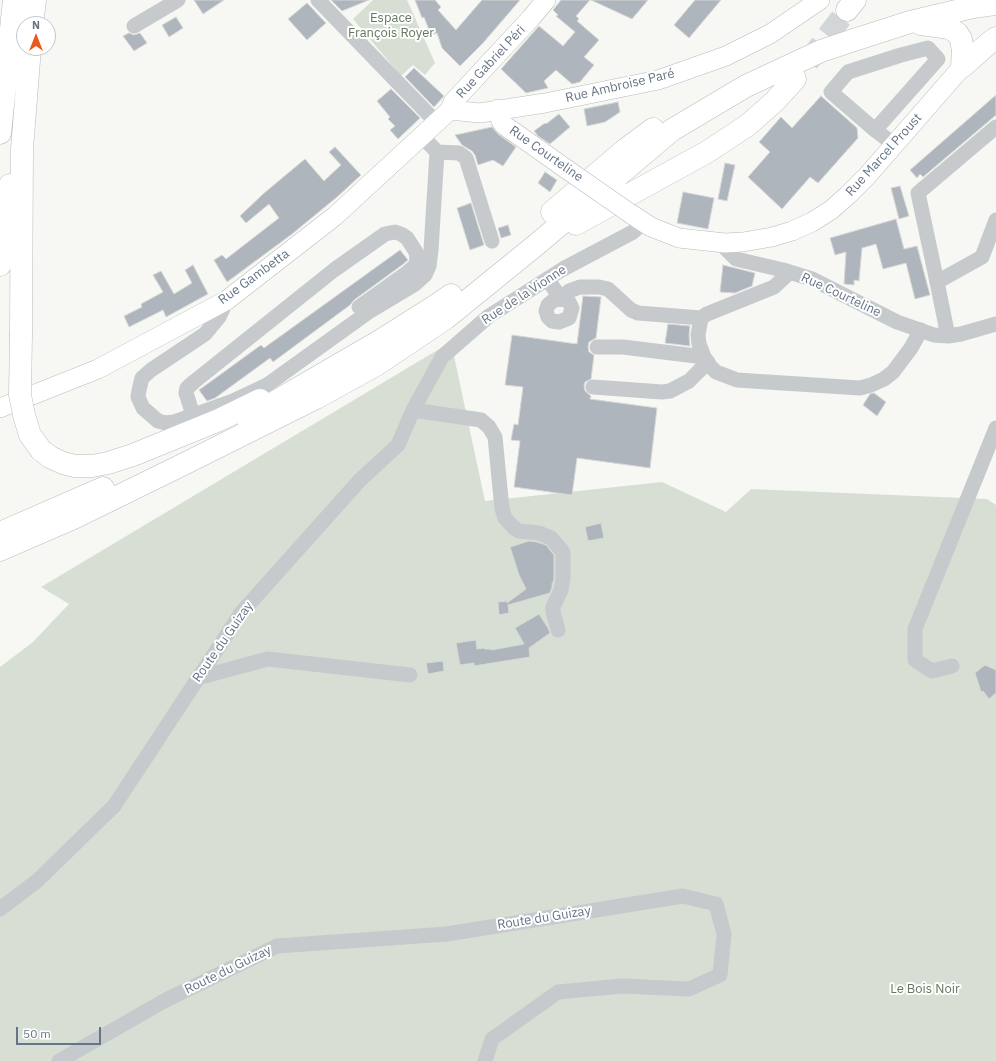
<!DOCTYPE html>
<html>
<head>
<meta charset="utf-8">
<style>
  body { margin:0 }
  #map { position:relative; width:996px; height:1061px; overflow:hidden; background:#f7f7f3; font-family:"IBM Plex Sans",sans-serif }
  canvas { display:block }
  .north { position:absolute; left:16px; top:16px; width:40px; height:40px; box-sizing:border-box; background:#fff; border:1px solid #c1c8cf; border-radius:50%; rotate:0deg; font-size:11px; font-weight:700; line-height:16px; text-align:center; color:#647586 }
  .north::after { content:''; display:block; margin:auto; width:14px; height:18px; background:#ec571e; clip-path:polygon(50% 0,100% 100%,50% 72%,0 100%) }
  .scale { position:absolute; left:16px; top:1027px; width:85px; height:18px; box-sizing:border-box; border:2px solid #647586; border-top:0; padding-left:5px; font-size:12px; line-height:14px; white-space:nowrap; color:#647586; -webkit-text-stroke:3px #fff; paint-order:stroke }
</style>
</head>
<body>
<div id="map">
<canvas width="996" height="1061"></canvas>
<div class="north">N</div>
<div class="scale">50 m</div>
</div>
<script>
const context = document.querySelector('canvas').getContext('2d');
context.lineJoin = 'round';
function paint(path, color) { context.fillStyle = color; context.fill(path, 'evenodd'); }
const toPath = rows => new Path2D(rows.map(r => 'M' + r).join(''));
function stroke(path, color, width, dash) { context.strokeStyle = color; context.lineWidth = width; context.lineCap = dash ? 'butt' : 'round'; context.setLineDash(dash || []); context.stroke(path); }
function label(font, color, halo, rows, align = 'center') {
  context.font = font + ' "IBM Plex Sans",sans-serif'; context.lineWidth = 4; context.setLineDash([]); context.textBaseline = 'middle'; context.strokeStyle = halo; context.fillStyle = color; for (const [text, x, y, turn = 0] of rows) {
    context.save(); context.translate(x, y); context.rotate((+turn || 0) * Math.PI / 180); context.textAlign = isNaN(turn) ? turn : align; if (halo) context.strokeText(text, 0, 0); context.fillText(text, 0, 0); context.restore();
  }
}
const green = toPath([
  [373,0,407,0,435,63,425,75,413,65,401,76,353,19],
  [451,342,485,501,662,482,726,512,751,489,987,499,996,505,996,1061,0,1061,0,667,33,642,69,604,41,587]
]);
const building = toPath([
  [194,0,224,0,203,14,194,0],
  [331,0,369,0,342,11,331,0],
  [415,0,435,0,441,7,438,10,456,30,482,0,520,0,483,43,460,66,442,48,437,33,431,35,424,17,422,18,415,0],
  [561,0,590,0,576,16,579,19,577,21,599,40,584,57,594,65,580,82,572,84,556,70,544,81,548,88,526,93,501,69,539,26,563,46,575,32,556,16,558,15,553,10,561,0],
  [591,0,648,0,632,19,591,0],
  [695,0,721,0,689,38,674,25,695,0],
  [307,3,326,23,307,40,288,19,307,3],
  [176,17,183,28,169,37,162,25,176,17],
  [129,33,134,35,140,33,147,43,134,51,123,36,129,33],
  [414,68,444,96,434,107,405,77,414,68],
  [391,89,420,118,398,139,390,130,395,126,388,119,390,117,377,101,391,89],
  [996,95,996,115,923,177,920,174,917,178,910,170,996,95],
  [821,96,857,128,858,138,818,183,810,177,782,209,748,177,770,152,759,142,781,117,792,128,821,96],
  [618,102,620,112,605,122,587,126,584,109,618,102],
  [559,114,570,127,550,144,538,136,534,131,545,123,546,124,559,114],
  [492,127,498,134,516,147,503,166,493,160,478,165,475,155,472,151,462,145,455,135,492,127],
  [335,147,361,175,337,197,292,234,227,282,214,260,222,255,226,259,279,218,269,204,246,223,240,216,263,194,305,159,324,181,341,165,329,152,335,147],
  [725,163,735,165,727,201,718,199,725,163],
  [545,172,557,180,550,192,538,183,545,172],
  [900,186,909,216,899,219,891,188,900,186],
  [683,192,714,198,708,229,677,223,683,192],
  [471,203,484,245,470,250,457,208,471,203],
  [896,219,904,249,917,246,930,295,915,299,906,263,883,269,876,244,862,248,859,281,854,280,854,285,844,284,846,252,835,255,830,238,896,219],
  [508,225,511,235,501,238,498,228,508,225],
  [400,250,408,260,402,265,354,300,350,305,273,362,270,358,215,398,207,401,199,390,261,345,264,348,400,250],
  [193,265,208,294,166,317,163,310,129,327,124,316,142,307,141,304,163,292,153,275,161,271,174,294,192,283,185,270,193,265],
  [723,265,755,273,752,286,735,293,720,292,723,265],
  [583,296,601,297,596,338,589,342,588,347,589,352,594,355,591,379,585,382,584,386,585,391,591,396,590,399,657,408,650,468,577,458,572,495,514,487,520,441,511,440,514,424,518,425,523,387,505,385,512,335,577,344,583,296],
  [668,324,690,326,689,336,690,346,665,343,668,324],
  [874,393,886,402,877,416,863,405,870,394,874,393],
  [601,523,604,538,588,541,585,527,601,523],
  [529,541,537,542,546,545,554,555,554,578,553,583,552,583,552,587,550,593,508,605,509,613,499,615,498,602,507,601,507,603,526,589,519,575,510,547,529,541],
  [539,614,548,628,550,633,529,648,530,657,474,666,474,663,460,665,456,643,476,640,477,649,484,648,485,649,491,649,491,650,524,644,515,628,539,614],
  [443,661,444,671,428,674,426,663,443,661],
  [985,665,996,670,996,693,989,699,983,691,981,692,975,673,985,665]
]);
const highwayTunnel = toPath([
  [808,62,847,10]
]);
const minor = toPath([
  [318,0,436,122],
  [134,26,178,0],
  [875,130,938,59,928,48,901,55,848,72,831,92,875,130,895,145],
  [437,152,459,153,466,158,492,241],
  [725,243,726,249,736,259,783,270,812,279,897,322,934,335,948,336,961,334,996,324],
  [790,272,774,287,707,314,701,318,698,335,699,344,704,357,710,366,716,372,737,380,860,388,871,385,884,379,893,372,911,348,921,330],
  [547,279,555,290,564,299,569,302,572,308,569,318,559,322,552,321,548,317,546,311,548,305,554,300,564,299,569,291,580,287,599,287,608,289,631,310,638,313,701,318],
  [937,282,918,193,996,127],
  [227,300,219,317,205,334,151,370,142,378,139,390,138,397,143,408,158,421,166,423,174,422,233,401,267,385,370,311,415,284,425,275,429,266,431,250,437,152,422,136],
  [948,336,937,282,982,257,996,220],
  [597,347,623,347,704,357],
  [593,387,662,392,670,391,689,381,708,362],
  [413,410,481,420,489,427,495,437,502,509,505,518,514,528,519,531,539,533,551,538,563,552,563,579,561,590,553,607,553,612,558,630],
  [193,415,186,393,187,388,195,381,334,270,385,234,395,232,401,234,407,238,416,252,417,259,416,265,408,272,359,307],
  [952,666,932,671,915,660,915,629,996,428],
  [197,678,268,659,410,675],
  [0,909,37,881,114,806,241,613,360,480,398,445,413,410,442,357,489,316,563,269,633,232,643,223],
  [59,1061,164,1001,277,946,447,934,683,896,716,904,724,934,720,975,689,989,622,986,558,992,492,1039,485,1061]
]);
const major = toPath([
  [498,109,501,121,504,125,569,171],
  [450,110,480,113,545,103,658,80,726,56,770,34,820,0],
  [631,214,651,227,679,238,725,243,743,242,772,237,792,231,812,222,831,210,848,195,867,176,962,67],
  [0,408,98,369,227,300,335,216,450,110,453,102,531,18,546,0]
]);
const highway = toPath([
  [847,10,855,0],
  [32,24,35,0],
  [921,24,950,28,957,33,961,39,963,51,962,67],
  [962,67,989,43,996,38],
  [0,133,14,0],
  [552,212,626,149,653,129],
  [576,224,707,152,748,125,775,101,795,79],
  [0,265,10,185],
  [21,334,22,149,30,48],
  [247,418,378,342,435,306,451,295],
  [41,450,50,457,63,463,75,466,92,466,108,463,133,455,219,420,260,400],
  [0,533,103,488],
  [0,550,76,517,188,462,316,398,376,365,446,318,536,245,672,130,746,86,821,51,857,39,910,22,973,7,996,4]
]);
const majorBridge = toPath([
  [569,171,631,214]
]);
const highwayBridge = toPath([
  [21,334,20,395,24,415,30,435,41,450]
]);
const parkNames = [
  ["Espace",391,18],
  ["François Royer",391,33],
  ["Le Bois Noir",925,989]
];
const streetNames = [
  ["Rue Gabriel Péri",491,62,-47],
  ["Rue Ambroise Paré",620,86,-13],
  ["Rue Courteline",546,154,35],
  ["Rue Marcel Proust",884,155,-48],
  ["Rue Gambetta",254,277,-36],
  ["Rue de la Vionne",524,295,-33],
  ["Rue Courteline",841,295,25],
  ["Route du Guizay",223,642,-55],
  ["Route du Guizay",544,918,-9],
  ["Route du Guizay",228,970,-26]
];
paint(green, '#d7dfd4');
paint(building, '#aeb5bc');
stroke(building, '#d8d8d6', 1);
stroke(highwayTunnel, '#d2d6d8', 22, [22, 11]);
stroke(major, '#b7bbbf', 20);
stroke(highway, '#b8bcbf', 23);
stroke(minor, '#c6cacd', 15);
stroke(major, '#fff', 19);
stroke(highway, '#fff', 22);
stroke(majorBridge, '#b7bbbf', 20, []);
stroke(highwayBridge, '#b8bcbf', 23, []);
stroke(majorBridge, '#fff', 19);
stroke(highwayBridge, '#fff', 22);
label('13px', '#63785f', '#fff', parkNames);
label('13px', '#647586', '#fff', streetNames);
</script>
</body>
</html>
